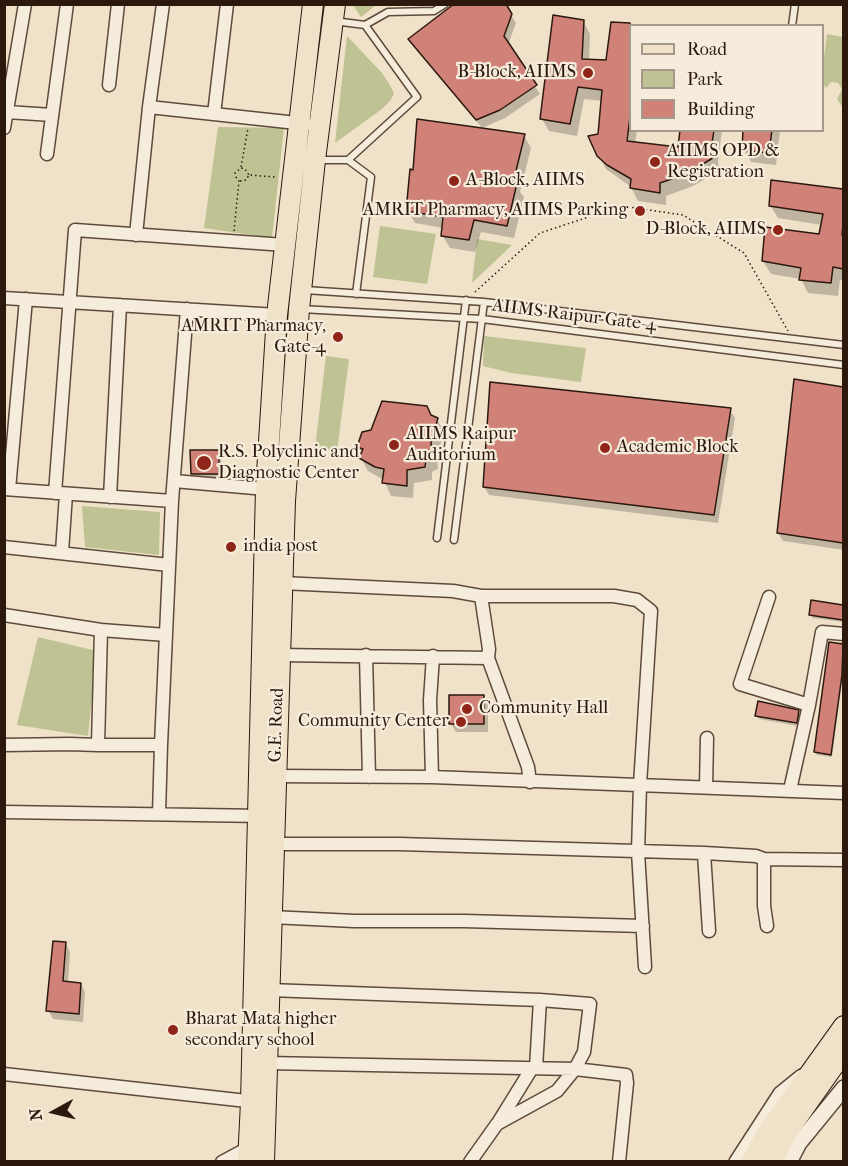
<!DOCTYPE html>
<html>
<head>
<meta charset="utf-8">
<style>
  body { margin:0 }
  #map { position:relative; width:848px; height:1166px; overflow:hidden; background:#efe2c8; font-family:"IM FELL French Canon",serif }
  canvas { display:block }
  .frame { position:absolute; inset:0; border:6px solid #2d180e; pointer-events:none }
  .legend { position:absolute; left:629px; top:24px; width:195px; height:108px; box-sizing:border-box; background:#f5ecdb; border:2px solid #a59789; margin:0; padding:8px 10px; list-style:none; font-size:18px; color:#2d180e }
  .legend li { display:flex; align-items:center; gap:12px; height:30px }
  .legend b { width:30px; border:2px solid #a59789 }
  .north { position:absolute; left:24px; top:1082px; width:60px; height:60px; -webkit-text-stroke:4px #f5ecdb; paint-order:stroke; rotate:262deg; font-size:16px; font-weight:700; line-height:24px; text-align:center; color:#2d180e }
  .north::after { content:''; display:block; margin:auto; width:21px; height:27px; background:#2d180e; clip-path:polygon(50% 0,100% 100%,50% 72%,0 100%) }
</style>
</head>
<body>
<div id="map">
<canvas width="848" height="1166"></canvas>
<div class="frame"></div>
<ul class="legend">
<li><b style="height:8px;background:#efe2c8"></b>Road</li>
<li><b style="height:16px;background:#bfc292"></b>Park</li>
<li><b style="height:16px;background:#d08279"></b>Building</li>
</ul>
<div class="north">N</div>
</div>
<script>
const context = document.querySelector('canvas').getContext('2d');
context.lineJoin = 'round';
function paint(path, color) { context.fillStyle = color; context.fill(path, 'evenodd'); }
const toPath = rows => new Path2D(rows.map(r => 'M' + r).join(''));
function stroke(path, color, width, dash) { context.strokeStyle = color; context.lineWidth = width; context.lineCap = dash ? 'butt' : 'round'; context.setLineDash(dash || []); context.stroke(path); }
function label(font, color, halo, rows, align = 'center') {
  context.font = font + ' "IM FELL French Canon",serif'; context.lineWidth = 4.5; context.setLineDash([]); context.textBaseline = 'middle'; context.strokeStyle = halo; context.fillStyle = color; for (const [text, x, y, turn = 0] of rows) {
    context.save(); context.translate(x, y); context.rotate((+turn || 0) * Math.PI / 180); context.textAlign = isNaN(turn) ? turn : align; if (halo) context.strokeText(text, 0, 0); context.fillText(text, 0, 0); context.restore();
  }
}
const green = toPath([
  [353,5,376,5,361,17],
  [827,34,843,37,843,108,837,99,842,89,838,83,831,82,826,88,823,83,823,65],
  [347,36,382,73,390,85,394,94,390,101,382,109,335,143],
  [218,127,284,128,272,238,204,228],
  [380,226,436,234,427,284,373,277],
  [477,239,512,245,472,283],
  [484,336,586,348,581,382,511,373,483,366],
  [326,356,349,359,337,451,315,448],
  [82,506,160,512,159,555,85,547],
  [38,637,97,651,88,736,17,725]
]);
const shadow = toPath([
  [511,15,516,23,508,45,540,94,505,118,482,128,410,39],
  [583,21,590,34,589,61,607,61,612,24,642,25,630,26,630,130,637,130,635,144,679,148,682,130,722,130,718,161,719,171,693,186,666,196,666,205,638,201,631,187,606,169,599,156,603,101,584,99,577,136,549,131,542,119],
  [744,130,780,130,776,165,751,162,743,149],
  [524,136,531,148,520,192,524,197,514,238,481,232,475,252,450,248,442,235,443,228,415,223,407,210],
  [772,182,844,190,844,280,840,280,838,296,808,293,801,279,771,274,763,261,820,236,822,225,778,218,770,205],
  [795,381,844,389,844,550,783,541,778,533],
  [730,410,735,418,718,523,489,495,484,487],
  [431,416,437,419,444,432,437,457,438,469,432,472,432,480,414,483,413,498,391,496,384,480,368,471,361,458,363,454,358,447],
  [218,451,221,457,222,480,196,480,192,474],
  [813,601,844,606,844,622,813,618,810,614],
  [830,644,844,646,844,667,832,757,817,755,815,752],
  [483,696,488,704,488,732,456,732,451,724],
  [798,712,800,715,798,726,759,719,757,716],
  [66,944,70,952,68,983,81,984,85,992,83,1022,53,1019,48,1010]
]);
const building = toPath([
  [454,4,506,4,512,14,504,36,537,85,500,110,476,120,408,39,454,4],
  [553,15,584,20,582,59,606,60,611,22,630,23,630,117,627,141,678,147,680,130,714,130,711,150,713,150,713,158,686,174,660,183,660,193,630,188,631,179,607,165,597,156,588,136,598,134,602,90,578,87,570,124,540,119,553,15],
  [417,119,525,134,513,183,517,183,507,226,474,220,469,240,441,236,443,217,406,211,410,169,413,170,417,119],
  [743,130,772,130,769,153,742,150,743,130],
  [771,180,843,189,843,225,842,235,843,235,843,269,833,267,831,283,799,280,801,268,762,261,765,227,819,234,823,214,769,206,771,180],
  [794,379,843,387,843,543,777,533,794,379],
  [490,382,731,408,714,515,483,487,490,382],
  [382,401,427,406,431,415,438,418,431,443,432,456,426,459,425,467,407,470,407,486,382,483,384,469,375,467,359,458,363,449,357,447,362,432,371,430,382,401],
  [190,450,219,450,219,474,191,474,190,450],
  [811,600,843,605,843,620,809,615,811,600],
  [829,642,843,644,842,675,831,755,814,752,829,642],
  [449,695,484,695,484,724,449,724,449,695],
  [758,701,799,710,797,723,755,716,758,701],
  [53,941,66,942,63,981,81,983,79,1014,46,1011,53,941]
]);
const path = toPath([
  [241,167,248,128],
  [240,181,246,180,249,175,275,177],
  [234,231,239,181,236,177,235,173,241,168,245,169,249,175],
  [475,292,540,233,622,206,683,215,744,253,788,331]
]);
const service = toPath([
  [365,25,388,12,434,11,445,4],
  [792,26,795,4],
  [318,160,348,160,417,97,365,25,334,21],
  [348,160,371,177,356,294],
  [305,290,484,302,844,345],
  [301,309,482,319,844,365],
  [437,538,466,300],
  [454,540,484,302]
]);
const minor = toPath([
  [109,85,118,4],
  [149,107,306,124],
  [7,112,52,115],
  [214,114,227,4],
  [4,128,25,4],
  [47,154,67,4],
  [136,235,149,107,163,4],
  [4,298,277,315],
  [174,481,266,489],
  [4,489,172,501],
  [9,489,26,299],
  [55,493,75,230,285,245],
  [110,497,120,305],
  [4,547,169,565],
  [62,552,66,494],
  [282,583,453,591,481,596,614,596,637,600,651,611,640,785,638,852,645,967],
  [481,596,489,649,488,658,528,767,530,782],
  [769,597,740,684,809,705],
  [4,615,101,630,98,745,161,745,159,814],
  [101,630,166,635],
  [279,655,488,658],
  [366,655,369,777],
  [4,745,70,744,98,745],
  [161,745,172,501,187,309],
  [275,776,432,777,844,793],
  [432,777,430,700,433,656],
  [706,787,707,738],
  [790,790,809,705,822,632,844,634],
  [4,812,263,816],
  [273,844,399,844,704,853,756,856,764,859,844,860],
  [704,853,709,931],
  [764,859,764,906,767,926],
  [271,917,354,921,464,921,643,926],
  [269,990,540,1000,590,1004,584,1052,575,1069,557,1091,497,1124,470,1162],
  [267,1063,575,1069,626,1075,627,1083,619,1162],
  [536,1068,540,1000],
  [4,1074,256,1102],
  [498,1123,532,1068],
  [222,1162,248,1148]
]);
const tertiary = toPath([
  [737,1162,781,1094,802,1077],
  [789,1162,799,1143,844,1088]
]);
const primary = toPath([
  [248,1162,251,1102,266,489,277,315,313,4],
  [264,1162,285,501,299,309,315,160,335,4]
]);
const trunk = toPath([
  [751,1162,768,1132,844,1026],
  [771,1162,789,1129,844,1051]
]);
const markers = [
  [588,73,6,"#8f2418"],
  [655,162,6,"#8f2418"],
  [454,181,6,"#8f2418"],
  [640,211,6,"#8f2418"],
  [778,230,6,"#8f2418"],
  [338,337,6,"#8f2418"],
  [394,445,6,"#8f2418"],
  [605,448,6,"#8f2418"],
  [204,463,8,"#8f2418"],
  [231,547,6,"#8f2418"],
  [467,709,6,"#8f2418"],
  [461,722,6,"#8f2418"],
  [173,1030,6,"#8f2418"]
];
const poiNames = [
  ["B-Block, AIIMS",576,73,"right"],
  ["AIIMS OPD &",667,152],
  ["Registration",667,173],
  ["A-Block, AIIMS",466,181],
  ["AMRIT Pharmacy, AIIMS Parking",628,211,"right"],
  ["D-Block, AIIMS",766,230,"right"],
  ["AMRIT Pharmacy,",326,327,"right"],
  ["Gate-4",326,348,"right"],
  ["AIIMS Raipur",406,435],
  ["Auditorium",406,456],
  ["Academic Block",617,448],
  ["R.S. Polyclinic and",218,453],
  ["Diagnostic Center",218,474],
  ["india post",243,547],
  ["Community Hall",479,709],
  ["Community Center",449,722,"right"],
  ["Bharat Mata higher",185,1020],
  ["secondary school",185,1041]
];
const streetNames = [
  ["AIIMS Raipur Gate-4",574,316,7],
  ["G.E. Road",277,725,-88]
];
paint(green, '#bfc292');
paint(shadow, '#0003');
paint(building, '#d08279');
stroke(building, '#2d180e', 1.5);
stroke(service, '#5e4a3c', 9);
stroke(minor, '#5e4a3c', 15);
stroke(tertiary, '#5e4a3c', 18);
stroke(primary, '#2d180e', 22);
stroke(trunk, '#2d180e', 22);
stroke(path, '#2d180e', 1.5, [1.5, 3]);
stroke(service, '#f5ecdb', 6);
stroke(minor, '#f5ecdb', 12);
stroke(tertiary, '#f5ecdb', 15);
stroke(primary, '#efe2c8', 20);
stroke(trunk, '#efe2c8', 20);
for (const [x, y, r, color] of markers) { const dot = new Path2D(); dot.arc(x, y, r, 0, 2 * Math.PI); context.fillStyle = color; context.fill(dot); stroke(dot, '#f5ecdb', 2); }
label('18px', '#2d180e', '#f5ecdb', poiNames, 'left');
label('18px', '#2d180e', '#f5ecdb', streetNames);
</script>
</body>
</html>
